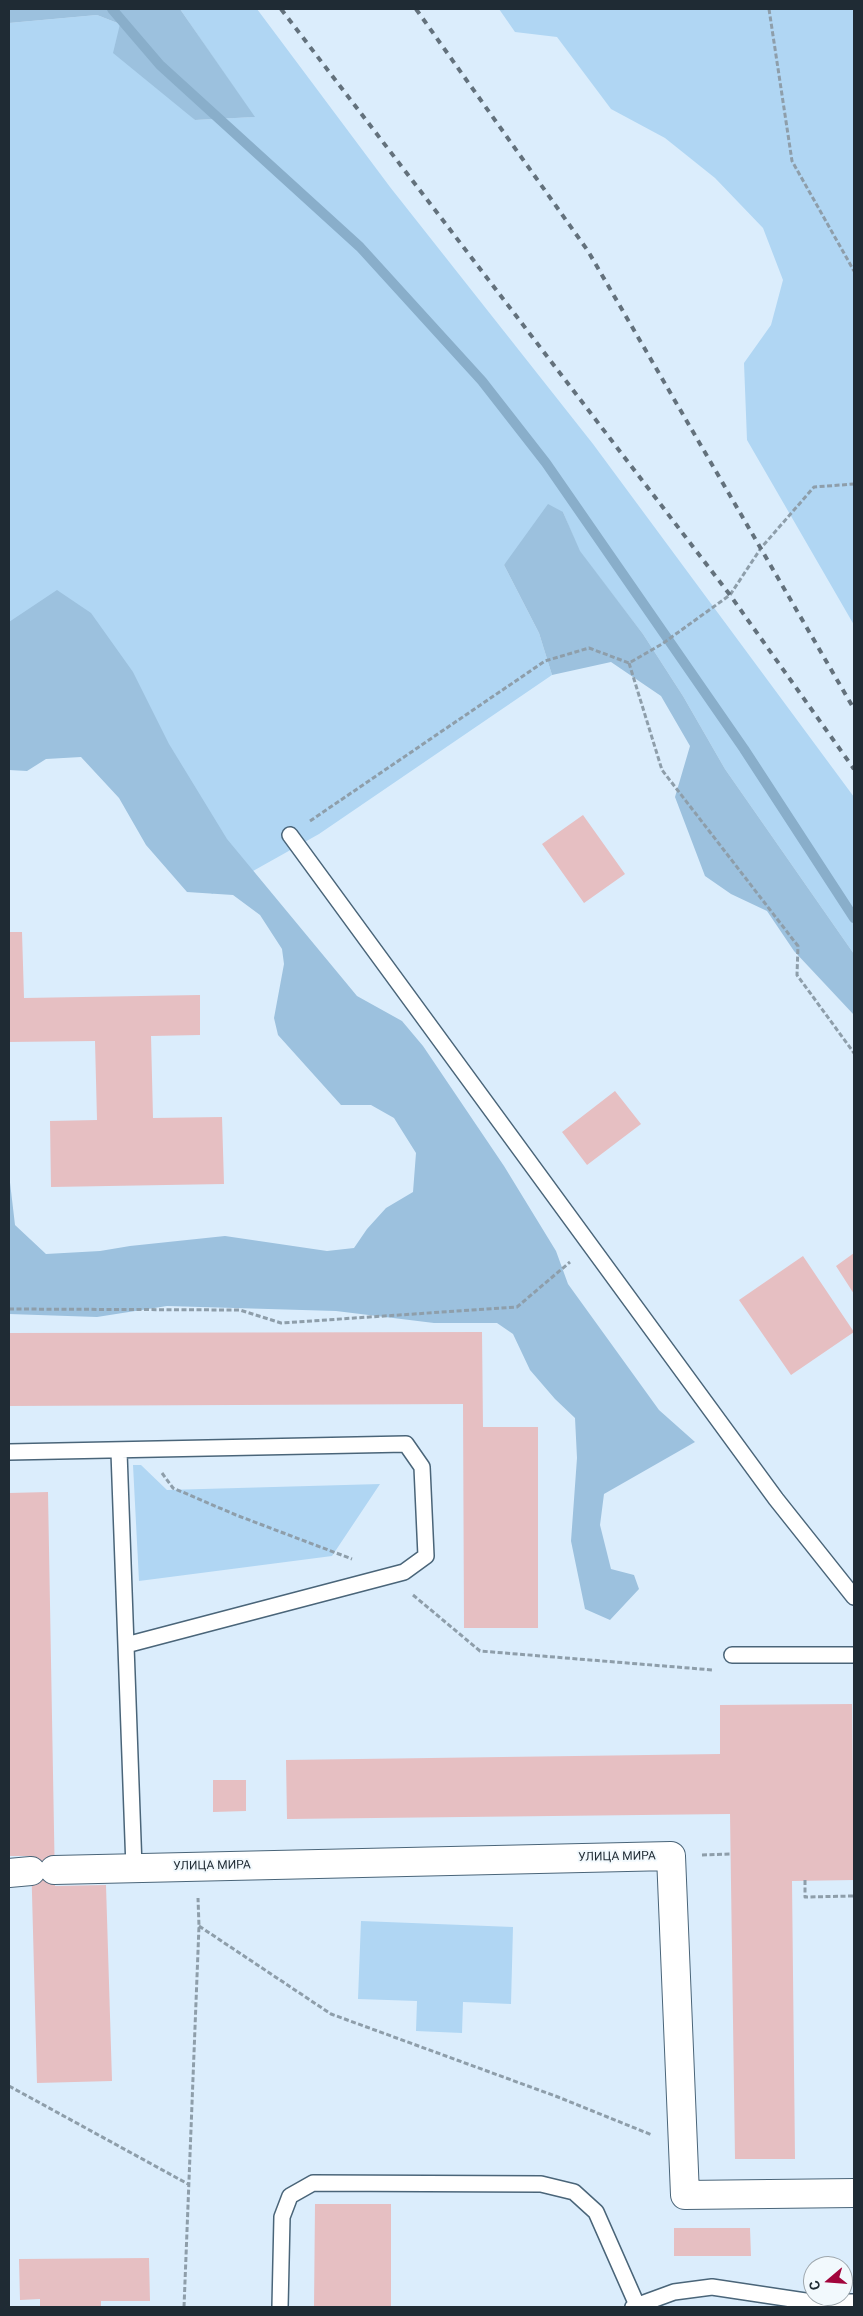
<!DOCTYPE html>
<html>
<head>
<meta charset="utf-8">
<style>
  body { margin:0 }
  #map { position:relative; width:863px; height:2316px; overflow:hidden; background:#dbedfc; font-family:Roboto,sans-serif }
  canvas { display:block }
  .frame { position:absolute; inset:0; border:10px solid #1f2b34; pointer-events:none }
  .north { position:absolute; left:803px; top:2256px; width:50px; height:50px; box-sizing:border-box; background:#f2f9fd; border:1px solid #9ea7ad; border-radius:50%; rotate:252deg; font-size:14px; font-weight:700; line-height:20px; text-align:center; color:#1f2b34 }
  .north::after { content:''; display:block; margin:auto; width:18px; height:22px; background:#a2053c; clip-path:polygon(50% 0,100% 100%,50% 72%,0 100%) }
</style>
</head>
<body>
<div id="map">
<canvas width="863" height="2316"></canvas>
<div class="frame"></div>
<div class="north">С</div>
</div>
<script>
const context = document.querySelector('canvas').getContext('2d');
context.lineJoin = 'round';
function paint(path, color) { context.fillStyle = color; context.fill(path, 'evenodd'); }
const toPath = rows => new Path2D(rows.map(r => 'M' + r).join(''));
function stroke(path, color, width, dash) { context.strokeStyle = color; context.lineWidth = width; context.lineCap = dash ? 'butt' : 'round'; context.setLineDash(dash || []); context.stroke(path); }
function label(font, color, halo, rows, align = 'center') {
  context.font = font + ' Roboto,sans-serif'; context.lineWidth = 4; context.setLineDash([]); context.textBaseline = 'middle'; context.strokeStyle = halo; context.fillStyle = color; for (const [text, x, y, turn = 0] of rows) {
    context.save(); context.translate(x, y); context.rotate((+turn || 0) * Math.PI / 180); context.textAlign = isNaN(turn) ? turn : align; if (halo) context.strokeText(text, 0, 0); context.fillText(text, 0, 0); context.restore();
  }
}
const green = toPath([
  [180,9,257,9,390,187,593,444,854,797,854,954,725,769,683,696,643,634,579,551,563,512,504,565,539,633,552,675,319,834,212,894,52,657,9,693,9,23,97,15,120,24,195,120,254,117],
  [499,9,854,9,854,625,747,440,744,363,771,325,783,280,763,228,715,178,665,138,611,109,557,37,515,32],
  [133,1465,141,1465,167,1490,380,1484,332,1556,139,1581],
  [361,1921,513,1927,511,2004,463,2002,462,2033,416,2031,417,2001,358,1999]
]);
const forest = toPath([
  [9,9,180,9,255,117,195,120,113,53,120,24,97,15,9,23],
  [548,504,563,512,580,551,643,634,683,696,725,769,854,954,854,1015,794,951,767,911,731,894,705,876,675,797,690,746,661,696,611,662,552,675,539,633,504,565],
  [57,590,91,613,133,672,169,744,227,839,357,996,402,1021,423,1046,504,1166,556,1251,568,1284,659,1410,695,1442,604,1494,600,1525,611,1569,634,1575,639,1589,610,1620,585,1609,571,1541,577,1458,575,1418,555,1399,530,1370,513,1334,497,1323,434,1323,336,1311,167,1306,97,1317,9,1314,9,1174,15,1225,46,1254,100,1251,130,1246,225,1236,327,1251,354,1248,367,1229,386,1208,413,1192,416,1153,394,1118,371,1105,341,1105,278,1035,274,1018,284,964,282,949,260,915,233,895,187,892,146,845,119,798,81,757,46,759,27,771,9,770,9,622]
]);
const stream = toPath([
  [112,9,160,65,360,247,482,381,546,463,744,749,854,918]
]);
const building = toPath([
  [583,815,625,874,584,903,542,844],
  [9,932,22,932,24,998,200,995,200,1035,151,1036,153,1118,222,1117,224,1184,51,1187,50,1121,97,1120,95,1041,9,1042],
  [615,1091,641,1124,587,1165,562,1132],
  [854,1253,854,1294,836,1266],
  [803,1256,854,1332,791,1375,739,1300],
  [482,1332,483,1427,538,1427,538,1628,464,1628,463,1404,9,1406,9,1333],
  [48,1492,55,1886,106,1885,112,2081,37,2083,31,1856,9,1856,9,1493],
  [852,1704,854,1880,792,1881,795,2159,735,2159,730,1814,287,1819,286,1760,720,1754,720,1705],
  [213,1780,246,1780,246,1811,213,1812],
  [315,2204,391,2204,391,2307,314,2307],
  [674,2228,750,2228,751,2256,674,2256],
  [149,2258,150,2301,101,2301,101,2307,40,2307,40,2299,20,2300,19,2259]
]);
const path = toPath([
  [769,9,792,161,854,271],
  [629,663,662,770,798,946,797,975,854,1053],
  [310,821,545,661,589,648,629,663,662,644,730,595,761,548,814,487,854,484],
  [9,1309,240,1310,281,1323,517,1307,570,1262],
  [162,1473,173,1488,236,1515,352,1559],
  [413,1595,480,1651,713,1670],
  [702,1855,731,1854],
  [805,1880,805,1897,854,1896],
  [199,1926,331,2014,558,2097,652,2135],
  [9,2086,188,2184],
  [184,2307,199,1926,198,1898]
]);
const service = toPath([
  [290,835,776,1499,854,1597],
  [9,1452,406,1444,422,1467,426,1556,404,1572,126,1645],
  [119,1452,134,1868],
  [732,1655,854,1655],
  [280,2307,282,2217,290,2196,313,2183,541,2184,574,2192,596,2212,637,2305],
  [633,2307,674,2292,712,2287,812,2302,854,2302]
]);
const minor = toPath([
  [54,1870,671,1856,685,2195,854,2193],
  [9,1873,31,1871]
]);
const rail = toPath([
  [281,9,730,595,854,769],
  [416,9,588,251,854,709]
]);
const streetNames = [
  ["УЛИЦА МИРА",617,1857,-1],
  ["УЛИЦА МИРА",212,1866,-1]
];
paint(green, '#b0d6f3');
paint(forest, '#9cc1de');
stroke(stream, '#89aeca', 10);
paint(building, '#e6bfc2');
stroke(service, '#4a6579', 18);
stroke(minor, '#4a6579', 30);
stroke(path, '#8e9eaa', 3, [5, 2.5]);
stroke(service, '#fff', 15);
stroke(minor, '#fff', 28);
stroke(rail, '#63717c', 4, [6, 6]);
label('12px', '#1f2b34', '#f2f9fd', streetNames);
</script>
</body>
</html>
